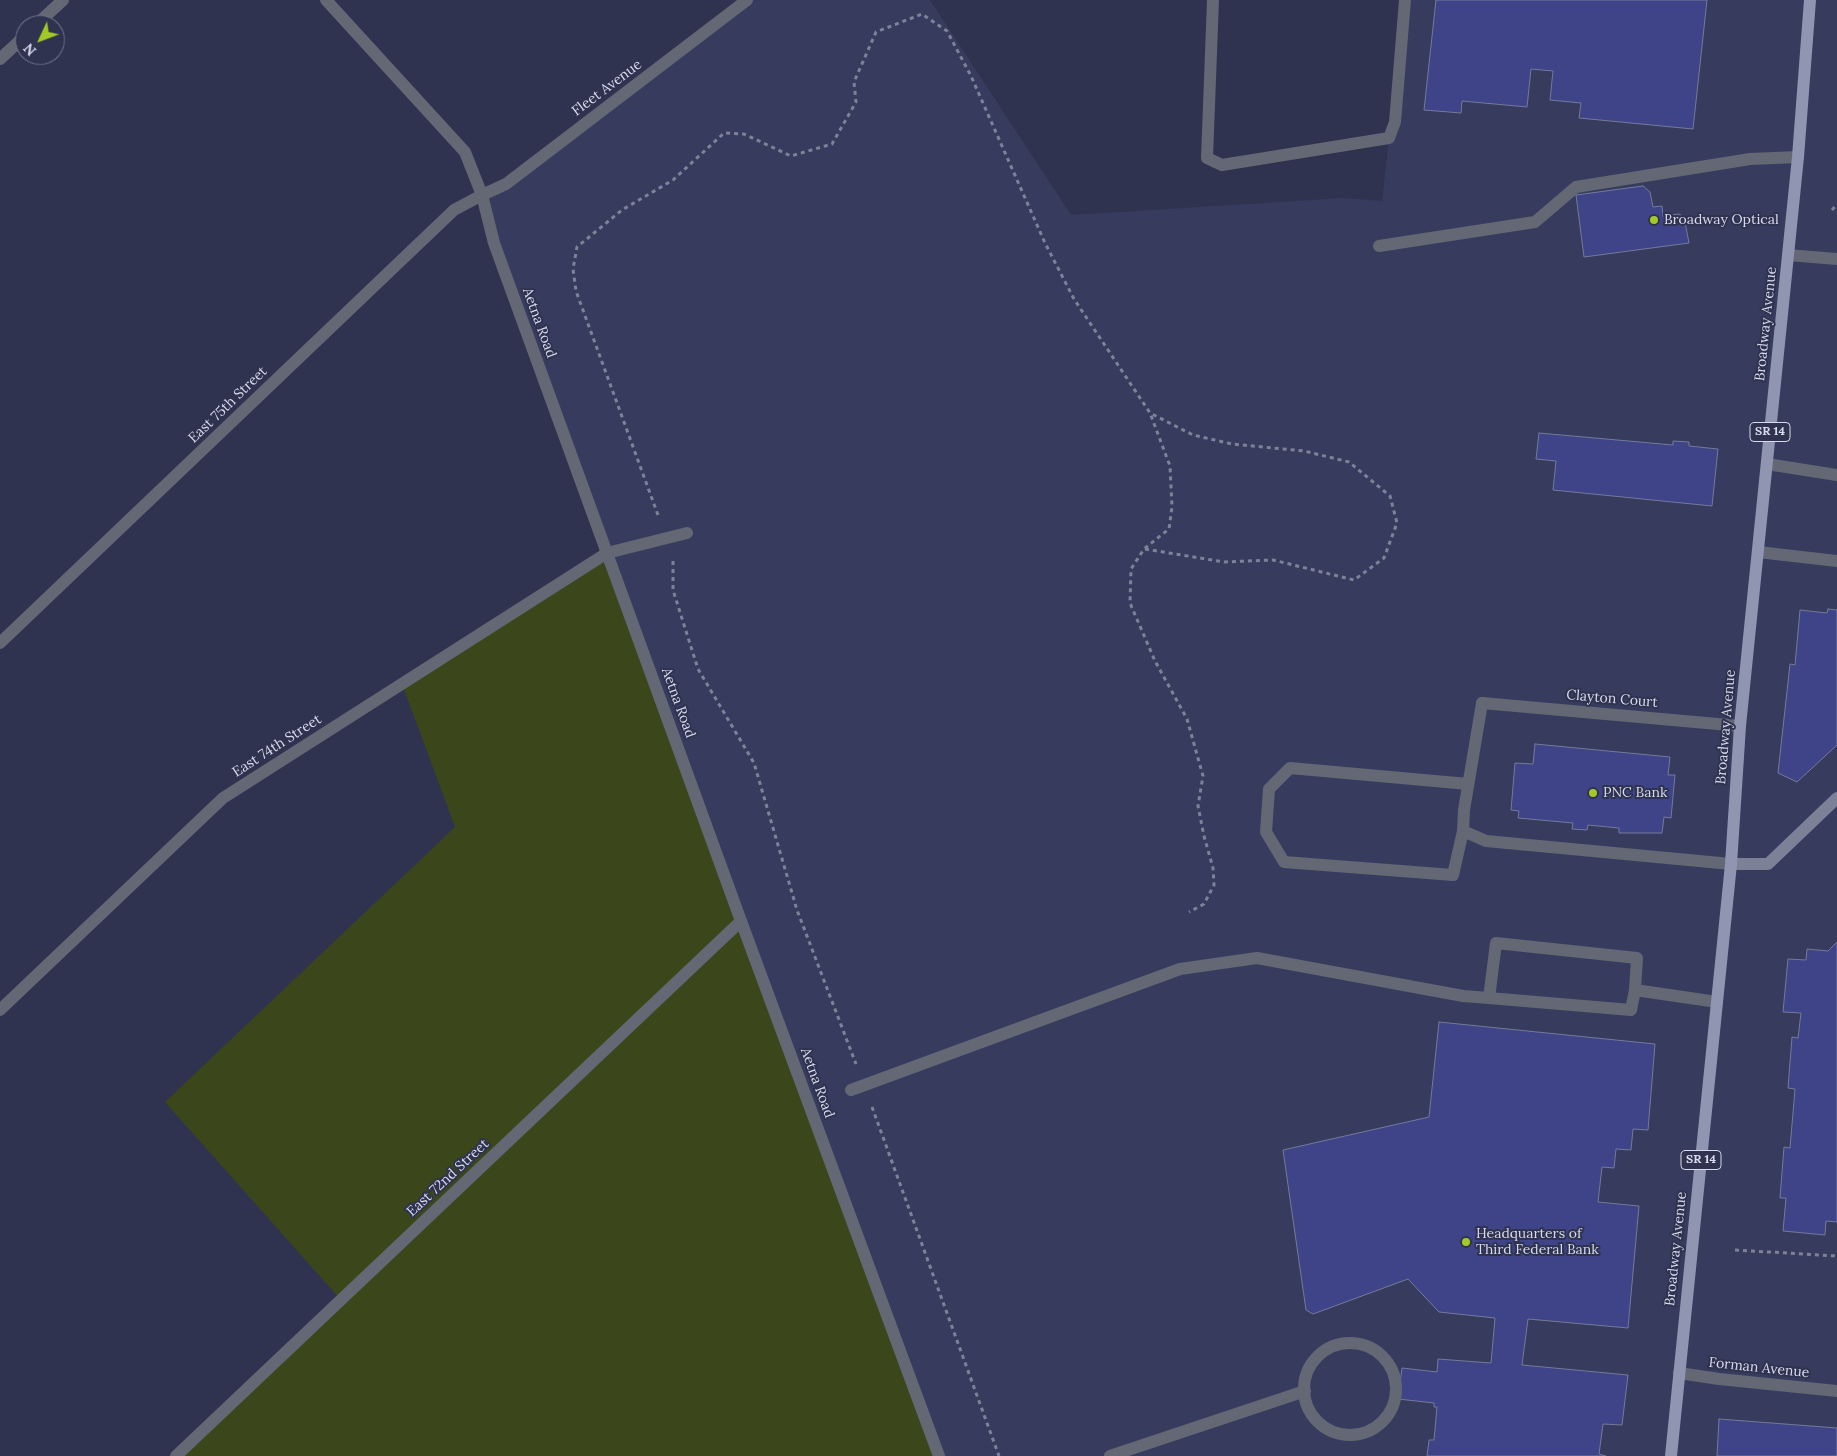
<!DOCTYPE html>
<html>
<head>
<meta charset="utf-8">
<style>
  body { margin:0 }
  #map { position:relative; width:1837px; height:1456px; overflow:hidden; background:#2f334f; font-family:Lora,serif }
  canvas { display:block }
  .north { position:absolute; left:15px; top:15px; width:50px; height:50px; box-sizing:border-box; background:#2f334f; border:1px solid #73768e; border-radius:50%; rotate:227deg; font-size:14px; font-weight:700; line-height:20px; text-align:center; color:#d8dbed }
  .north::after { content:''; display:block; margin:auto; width:18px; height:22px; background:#a3c927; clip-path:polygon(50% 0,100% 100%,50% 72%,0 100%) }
</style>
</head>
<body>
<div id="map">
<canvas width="1837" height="1456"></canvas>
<div class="north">N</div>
</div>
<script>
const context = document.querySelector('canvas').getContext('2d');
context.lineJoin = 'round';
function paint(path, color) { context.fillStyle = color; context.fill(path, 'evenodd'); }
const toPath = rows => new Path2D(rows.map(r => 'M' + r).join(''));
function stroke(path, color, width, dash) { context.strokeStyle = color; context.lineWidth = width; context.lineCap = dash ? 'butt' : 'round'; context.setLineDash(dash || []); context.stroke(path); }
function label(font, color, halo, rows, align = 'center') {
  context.font = font + ' Lora,serif'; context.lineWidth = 4; context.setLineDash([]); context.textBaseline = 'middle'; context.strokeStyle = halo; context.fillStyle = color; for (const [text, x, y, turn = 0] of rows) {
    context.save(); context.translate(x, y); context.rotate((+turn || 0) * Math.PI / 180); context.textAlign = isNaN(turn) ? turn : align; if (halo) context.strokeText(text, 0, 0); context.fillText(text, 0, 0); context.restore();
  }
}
const built = toPath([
  [747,0,930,0,1071,215,1343,198,1382,201,1405,0,1837,0,1837,1456,939,1456,482,196]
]);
const green = toPath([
  [607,553,939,1456,176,1456,341,1300,165,1102,455,827,402,684]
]);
const building = toPath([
  [1436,0,1707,0,1693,129,1579,118,1581,103,1550,100,1553,71,1531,69,1527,107,1462,101,1461,113,1424,110,1436,0],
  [1643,186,1650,192,1653,207,1662,206,1663,216,1679,214,1684,217,1689,243,1584,257,1576,195,1643,186],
  [1539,433,1673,445,1673,441,1689,442,1689,446,1718,449,1712,506,1553,490,1556,461,1536,459,1539,433],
  [1828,609,1837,610,1837,745,1797,782,1778,773,1790,664,1795,665,1800,610,1827,613,1828,609],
  [1535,744,1670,757,1668,775,1675,775,1671,818,1664,817,1662,833,1619,833,1619,828,1588,825,1587,830,1572,829,1573,823,1518,818,1519,811,1511,810,1515,763,1533,764,1535,744],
  [1837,942,1837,1222,1826,1221,1825,1235,1783,1231,1786,1198,1780,1198,1784,1147,1790,1148,1795,1089,1788,1088,1792,1037,1798,1038,1801,1013,1783,1012,1788,959,1806,960,1807,949,1828,951,1837,942],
  [1439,1022,1655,1044,1648,1130,1633,1129,1631,1150,1616,1149,1614,1168,1602,1167,1598,1202,1639,1206,1628,1328,1528,1319,1522,1365,1628,1375,1622,1425,1603,1424,1599,1454,1606,1456,1427,1456,1429,1440,1434,1440,1437,1407,1434,1407,1434,1403,1398,1399,1402,1368,1437,1372,1438,1359,1491,1363,1495,1318,1439,1312,1408,1279,1313,1314,1306,1310,1283,1150,1429,1117,1439,1022],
  [1719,1419,1837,1428,1837,1456,1717,1456,1719,1419]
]);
const path = toPath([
  [1832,210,1837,204],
  [658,515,576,291,573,269,577,247,622,210,673,180,724,133,744,134,791,156,832,144,856,102,854,82,876,32,922,14,947,31,971,76,1045,243,1074,299,1150,413,1170,466,1172,507,1169,529,1144,549,1131,569,1130,603,1155,661,1187,719,1203,776,1198,806,1204,836,1213,868,1214,885,1204,904,1189,912],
  [1145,549,1224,562,1273,560,1354,580,1384,558,1397,523,1390,496,1349,462,1304,451,1232,444,1193,435,1150,413],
  [673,561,673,590,698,669,754,763,797,910,856,1064],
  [872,1107,999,1456],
  [1735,1250,1837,1256]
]);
const service = toPath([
  [1213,0,1207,158,1222,165,1389,138,1395,122,1405,0],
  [1379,246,1535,222,1576,187,1750,159,1798,157],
  [1788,255,1837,259],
  [1767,464,1837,475],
  [1758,552,1837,561],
  [607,553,687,533],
  [1468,784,1290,768,1269,789,1266,832,1284,862,1453,875,1463,831,1464,810,1482,703],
  [1463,831,1486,841,1731,864],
  [1496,943,1637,958,1635,990,1631,1010,1489,998,1496,943],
  [1635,990,1717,1002],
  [851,1090,1180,969,1257,958,1463,996,1489,998],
  '1304 1389a46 46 0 1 1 92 0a46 46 0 1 1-92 0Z',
  [1110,1456,1305,1391]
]);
const minor = toPath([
  [36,25,63,0],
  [0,59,25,36],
  [0,643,454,210,482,195],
  [1482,703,1740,726],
  [0,1010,223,798,607,553],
  [1679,1373,1719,1379,1837,1391],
  [176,1456,741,921]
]);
const tertiary = toPath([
  [326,0,465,152,482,195,494,243,741,921,939,1456],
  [482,195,506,184,747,0]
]);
const secondary = toPath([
  [1731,864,1768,864,1837,798]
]);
const primary = toPath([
  [1671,1456,1731,864,1740,726,1798,157,1810,0]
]);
const markers = [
  [1654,220,5,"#a3c927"],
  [1593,793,5,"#a3c927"],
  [1466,1242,5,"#a3c927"]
];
const shields = [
  [1770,432,40],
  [1701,1160,40]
];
const shieldNames = [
  ["SR 14",1770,432],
  ["SR 14",1701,1160]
];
const streetNames = [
  ["Fleet Avenue",607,88,-37],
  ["Aetna Road",539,323,70],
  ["Broadway Avenue",1766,324,-84],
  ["East 75th Street",228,405,-44],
  ["Clayton Court",1612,699,5],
  ["Aetna Road",678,703,70],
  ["Broadway Avenue",1726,727,-85],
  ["East 74th Street",277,746,-33],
  ["Aetna Road",817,1083,70],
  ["East 72nd Street",448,1178,-43],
  ["Broadway Avenue",1676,1249,-84],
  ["Forman Avenue",1759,1368,6]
];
const poiNames = [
  ["Broadway Optical",1664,220],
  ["PNC Bank",1603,793],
  ["Headquarters of",1476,1234],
  ["Third Federal Bank",1476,1250]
];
paint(built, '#373c5e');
paint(green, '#3b471b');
paint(building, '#3e4487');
stroke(building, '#747a9a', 1);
stroke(path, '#7e8299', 3, [4, 4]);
stroke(service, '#646774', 12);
stroke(minor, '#646774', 12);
stroke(tertiary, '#646774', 12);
stroke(secondary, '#7d8197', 12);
stroke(primary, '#9096b2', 12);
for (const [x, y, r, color] of markers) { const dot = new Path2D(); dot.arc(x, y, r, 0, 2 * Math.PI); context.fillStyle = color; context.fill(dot); stroke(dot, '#2f334f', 2); }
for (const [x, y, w] of shields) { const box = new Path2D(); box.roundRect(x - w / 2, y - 9.5, w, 19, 4); context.fillStyle = '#2f334f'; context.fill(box); stroke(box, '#d8dbed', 1); }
label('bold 12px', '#d8dbed', null, shieldNames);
label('14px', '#d8dbed', '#2f334f', streetNames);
label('14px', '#d8dbed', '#2f334f', poiNames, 'left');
</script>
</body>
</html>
